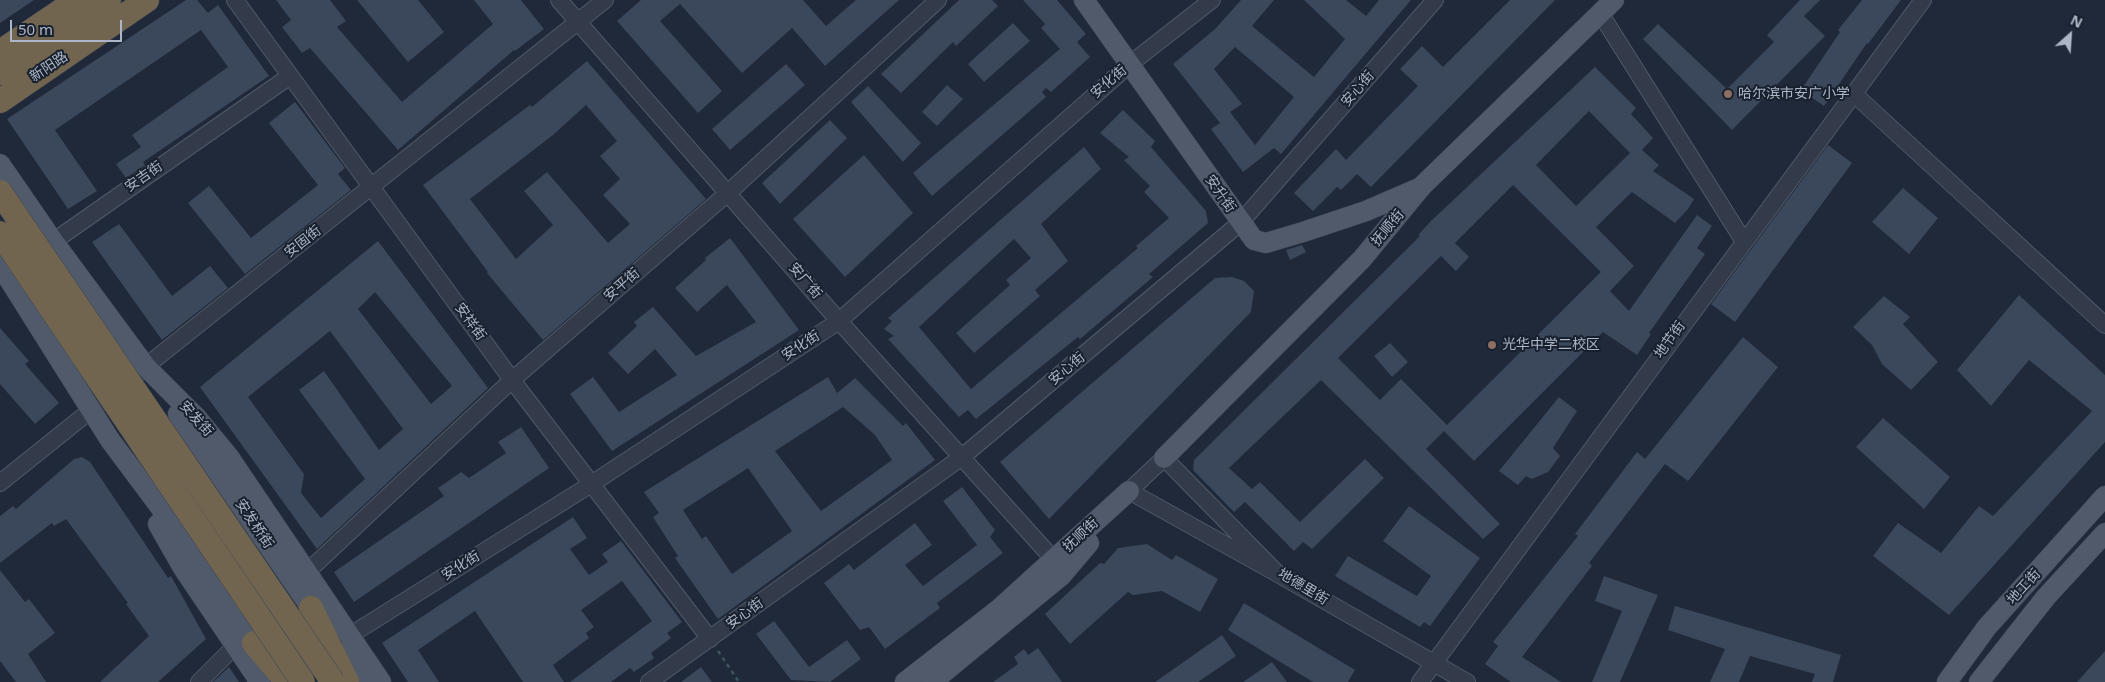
<!DOCTYPE html>
<html>
<head>
<meta charset="utf-8">
<style>
  body { margin:0 }
  #map { position:relative; width:2105px; height:682px; overflow:hidden; background:#1f293a; font-family:"Noto Sans",sans-serif }
  canvas { display:block }
  .north { position:absolute; left:2045px; top:10px; width:50px; height:50px; -webkit-text-stroke:4px #18202e; paint-order:stroke; rotate:26deg; font-size:14px; font-weight:700; line-height:20px; text-align:center; color:#adb6c7 }
  .north::after { content:''; display:block; margin:auto; width:18px; height:22px; background:#adb6c7; clip-path:polygon(50% 0,100% 100%,50% 72%,0 100%) }
  .scale { position:absolute; left:10px; top:20px; width:112px; height:22px; box-sizing:border-box; border:2px solid #adb6c7; border-top:0; padding-left:6px; font-size:15px; line-height:18px; white-space:nowrap; color:#adb6c7; -webkit-text-stroke:4px #18202e; paint-order:stroke }
</style>
</head>
<body>
<div id="map">
<canvas width="2105" height="682"></canvas>
<div class="north">N</div>
<div class="scale">50 m</div>
</div>
<script>
const context = document.querySelector('canvas').getContext('2d');
context.lineJoin = 'round';
function paint(path, color) { context.fillStyle = color; context.fill(path, 'evenodd'); }
const toPath = rows => new Path2D(rows.map(r => 'M' + r).join(''));
function stroke(path, color, width, dash) { context.strokeStyle = color; context.lineWidth = width; context.lineCap = dash ? 'butt' : 'round'; context.setLineDash(dash || []); context.stroke(path); }
function label(font, color, halo, rows, align = 'center') {
  context.font = font + ' "Noto Sans","Noto Sans SC",sans-serif'; context.lineWidth = 4; context.setLineDash([]); context.textBaseline = 'middle'; context.strokeStyle = halo; context.fillStyle = color; for (const [text, x, y, turn = 0] of rows) {
    context.save(); context.translate(x, y); context.rotate((+turn || 0) * Math.PI / 180); context.textAlign = isNaN(turn) ? turn : align; if (halo) context.strokeText(text, 0, 0); context.fillText(text, 0, 0); context.restore();
  }
}
const building = toPath([
  [0,0,34,0,0,23],
  [186,0,197,0,208,13,218,5,269,76,143,162,145,165,126,178,116,164,141,147,132,135,228,67,201,30,55,130,97,191,68,209,7,119],
  [276,0,330,0,346,21,337,27,402,102,493,24,474,0,521,0,544,29,515,51,514,50,398,150,310,48,302,53,282,27,291,20],
  [357,0,418,0,444,32,408,62],
  [641,0,803,0,826,26,856,0,899,0,825,66,792,28,742,73,680,4,660,21,722,91,698,113,617,21],
  [959,0,992,0,998,6,956,46,953,42,901,93,881,74],
  [1023,0,1057,0,1086,34,1077,42,1090,57,1051,92,1046,88,1042,92,1046,97,932,196,913,173,1060,49,1041,28,1045,24],
  [1241,0,1274,0,1252,26,1314,77,1345,39,1304,0,1346,0,1366,16,1379,0,1411,0,1281,154,1274,148,1243,172,1211,129,1220,123,1173,64,1215,29],
  [1235,47,1294,97,1255,145,1230,112,1242,104,1214,69],
  [1510,0,1555,0,1371,187,1357,174,1341,190,1337,187,1313,211,1294,193,1336,149,1346,160,1418,86,1400,69,1422,46,1443,67],
  [1800,0,1820,0,1804,16,1825,36,1732,130,1643,39,1658,24,1727,89,1774,42,1767,35],
  [1862,0,1901,0,1868,44,1867,43,1824,106,1801,90,1840,32,1838,30],
  [1013,23,1030,41,984,82,968,64],
  [587,61,706,199,543,340,487,273,488,272,423,185,530,105,532,107],
  [586,105,617,141,600,156,620,179,603,195,630,224,608,243,547,172,524,191,553,225,516,259,470,199,553,135],
  [786,64,805,85,730,150,712,129],
  [1595,67,1636,108,1631,114,1653,138,1642,150,1659,165,1653,171,1694,199,1688,209,1675,223,1632,192,1596,227,1634,266,1610,291,1629,311,1697,215,1712,226,1697,248,1705,254,1649,333,1651,334,1637,355,1603,332,1474,461,1444,431,1426,449,1500,524,1483,539,1321,380,1229,468,1252,489,1260,482,1300,522,1365,459,1384,478,1312,549,1303,542,1294,551,1245,502,1234,512,1193,470,1194,460,1420,236,1418,235,1431,221],
  [1589,111,1630,153,1576,206,1536,165],
  [1513,185,1601,272,1447,425,1401,379,1380,400,1338,358,1441,256,1456,271,1469,257,1455,243],
  [947,85,963,99,937,126,922,112],
  [868,86,921,143,903,162,851,102],
  [295,102,345,168,338,174,351,190,245,274,188,203,209,186,251,238,318,185,269,123],
  [1123,110,1155,141,1151,147,1206,211,1208,223,1149,274,1153,277,1080,339,1078,337,976,419,968,410,959,417,888,339,894,336,884,329,892,321,888,318,1084,147,1101,169,1041,224,1068,261,1035,290,1040,296,974,353,956,333,1010,285,1006,280,1031,258,1014,239,919,327,971,389,1138,248,1136,246,1169,218,1144,192,1150,186,1124,160,1129,157,1100,133],
  [830,120,847,138,780,204,762,183],
  [1828,145,1852,163,1735,322,1711,304],
  [864,155,913,213,845,277,793,219],
  [1903,188,1938,218,1909,254,1872,222],
  [119,224,172,296,210,266,228,288,162,340,92,242],
  [730,238,799,330,612,451,570,394,593,377,619,412,677,375,655,349,628,374,608,353,637,326,634,322,653,307,696,356,756,322,727,285,697,312,675,288,706,260,705,258],
  [378,241,488,388,317,549,200,387],
  [375,292,452,386,431,404,358,309],
  [330,331,403,429,379,450,324,371,299,390,365,479,321,518,301,493,304,474,248,397],
  [1302,245,1306,252,1290,260,1286,250],
  [1232,277,1244,281,1254,291,1251,312,1049,519,1000,462,1215,278],
  [2019,295,2105,375,2105,442,1949,615,1873,556,1898,523,1941,553,1979,506,1993,516,2092,411,2029,360,1991,406,1957,370],
  [1884,296,1910,317,1903,324,1938,362,1911,390,1882,364,1872,345,1853,327],
  [0,328,29,361,25,364,59,403,35,424,0,384],
  [1743,337,1778,367,1688,481,1665,464,1589,563,1592,566,1522,657,1561,682,1511,682,1485,664,1498,646,1493,642,1578,536,1575,534,1637,452,1645,459],
  [1390,343,1408,362,1392,377,1374,356],
  [828,377,837,393,855,378,903,426,906,423,935,460,718,619,675,558,678,556,653,517,659,513,644,492],
  [843,407,875,435,892,460,821,511,775,451],
  [748,468,792,531,732,574,706,536,702,539,683,510],
  [1559,397,1577,411,1553,448,1560,456,1548,472,1532,479,1526,476,1518,485,1499,471],
  [1883,418,1950,477,1924,509,1856,447],
  [521,427,549,468,354,602,334,572,444,496,438,488,461,472,469,478,506,453,498,442],
  [82,457,90,462,168,578,171,576,206,639,158,682,100,682,149,636,126,604,128,603,66,519,54,526,52,523,0,563,0,516,13,506,16,509,74,459],
  [962,487,995,530,990,537,1003,553,937,603,940,608,885,649,869,627,860,630,824,583,849,564,854,570,915,523,932,545,905,565,923,586,977,545,943,501],
  [1409,506,1480,558,1430,626,1424,622,1420,627,1335,576,1348,556,1417,596,1431,576,1383,541],
  [573,517,587,538,570,549,589,575,608,562,602,554,621,541,682,622,667,633,671,638,651,653,654,658,634,672,630,668,611,682,570,682,652,621,622,581,581,610,594,627,586,633,589,638,553,665,564,682,523,682,475,611,418,650,439,682,408,682,382,643],
  [1147,544,1172,560,1176,555,1218,579,1200,612,1162,591,1133,595,1128,592,1070,644,1045,614,1100,563,1104,564,1118,548],
  [0,570,25,602,29,599,55,633,28,654,46,682,16,682,0,661],
  [1604,576,1658,595,1620,682,1592,682,1622,611,1595,601],
  [1244,603,1355,670,1348,682,1313,682,1228,630],
  [1675,606,1841,655,1833,682,1812,682,1815,674,1750,656,1739,682,1710,682,1725,649,1668,630],
  [774,621,809,667,847,640,861,659,830,682,791,680,756,634],
  [1222,635,1236,656,1198,682,1155,682],
  [1038,648,1062,682,993,682,1018,664,1014,657,1024,649,1028,655],
  [2105,651,2105,682,2077,682],
  [1272,662,1287,682,1243,682],
  [229,667,239,682,213,682,228,668],
  [701,667,712,682,681,682]
]);
const path = toPath([
  [718,651,739,682]
]);
const minor = toPath([
  [235,0,512,380,710,639],
  [559,0,839,321,1054,560],
  [1600,13,1743,240],
  [1853,93,2105,325],
  [44,248,290,76],
  [120,387,605,0],
  [0,483,101,402],
  [307,572,512,380,729,192,938,0],
  [1278,574,1129,491,1164,458,1278,574,1467,682],
  [349,636,593,483,839,321,1130,64,1212,0],
  [199,682,236,645],
  [649,682,962,457,1240,223,1435,0],
  [1420,682,1923,0]
]);
const major = toPath([
  [1084,0,1254,240,1266,243,1303,232,1366,211,1417,189],
  [0,164,53,241,146,367,197,418,229,457,381,682],
  [0,265,110,440,169,519,262,655],
  [178,414,320,621],
  [1164,458,1362,259,1422,186,1614,0],
  [158,524,183,568,260,682],
  [342,653,362,682],
  [905,682,999,609,1129,491],
  [932,682,1061,576,1089,543],
  [1947,682,1987,627,2105,496],
  [1979,682,2046,597,2105,533]
]);
const highway = toPath([
  [0,52,77,0],
  [0,73,109,0],
  [0,101,147,0],
  [311,608,347,682],
  [254,643,287,682]
]);
const highwayBridge = toPath([
  [0,192,333,682],
  [0,233,303,682]
]);
const markers = [
  [1728,94,5,"#8d6e63"],
  [1492,345,5,"#8d6e63"]
];
const streetNames = [
  ["新阳路",49,67,-34],
  ["安化街",1109,82,-41],
  ["安心街",1358,89,-49],
  ["安吉街",144,177,-35],
  ["安升街",1220,194,55],
  ["抚顺街",1388,228,-50],
  ["安固街",303,242,-38],
  ["安广街",805,281,49],
  ["安平街",622,285,-41],
  ["安祥街",470,322,54],
  ["地节街",1670,340,-54],
  ["安化街",801,346,-33],
  ["安心街",1067,369,-40],
  ["安发街",196,419,48],
  ["安发桥街",254,524,56],
  ["抚顺街",1081,535,-43],
  ["安化街",461,566,-32],
  ["地德里街",1303,587,31],
  ["地工街",2024,587,-48],
  ["安心街",745,614,-36]
];
const poiNames = [
  ["哈尔滨市安广小学",1738,94],
  ["光华中学二校区",1502,345]
];
paint(building, '#3b475a');
stroke(minor, '#505968', 18);
stroke(major, '#3c4454', 21);
stroke(highway, '#3d4655', 25);
stroke(path, '#3f5458', 2.5, [4, 4]);
stroke(minor, '#333b4a', 16);
stroke(major, '#515a6a', 20);
stroke(highway, '#71654f', 24);
stroke(highwayBridge, '#3d4655', 25, []);
stroke(highwayBridge, '#71654f', 24);
for (const [x, y, r, color] of markers) { const dot = new Path2D(); dot.arc(x, y, r, 0, 2 * Math.PI); context.fillStyle = color; context.fill(dot); stroke(dot, '#18202e', 2); }
label('14px', '#adb6c7', '#18202e', streetNames);
label('14px', '#adb6c7', '#18202e', poiNames, 'left');
</script>
</body>
</html>
